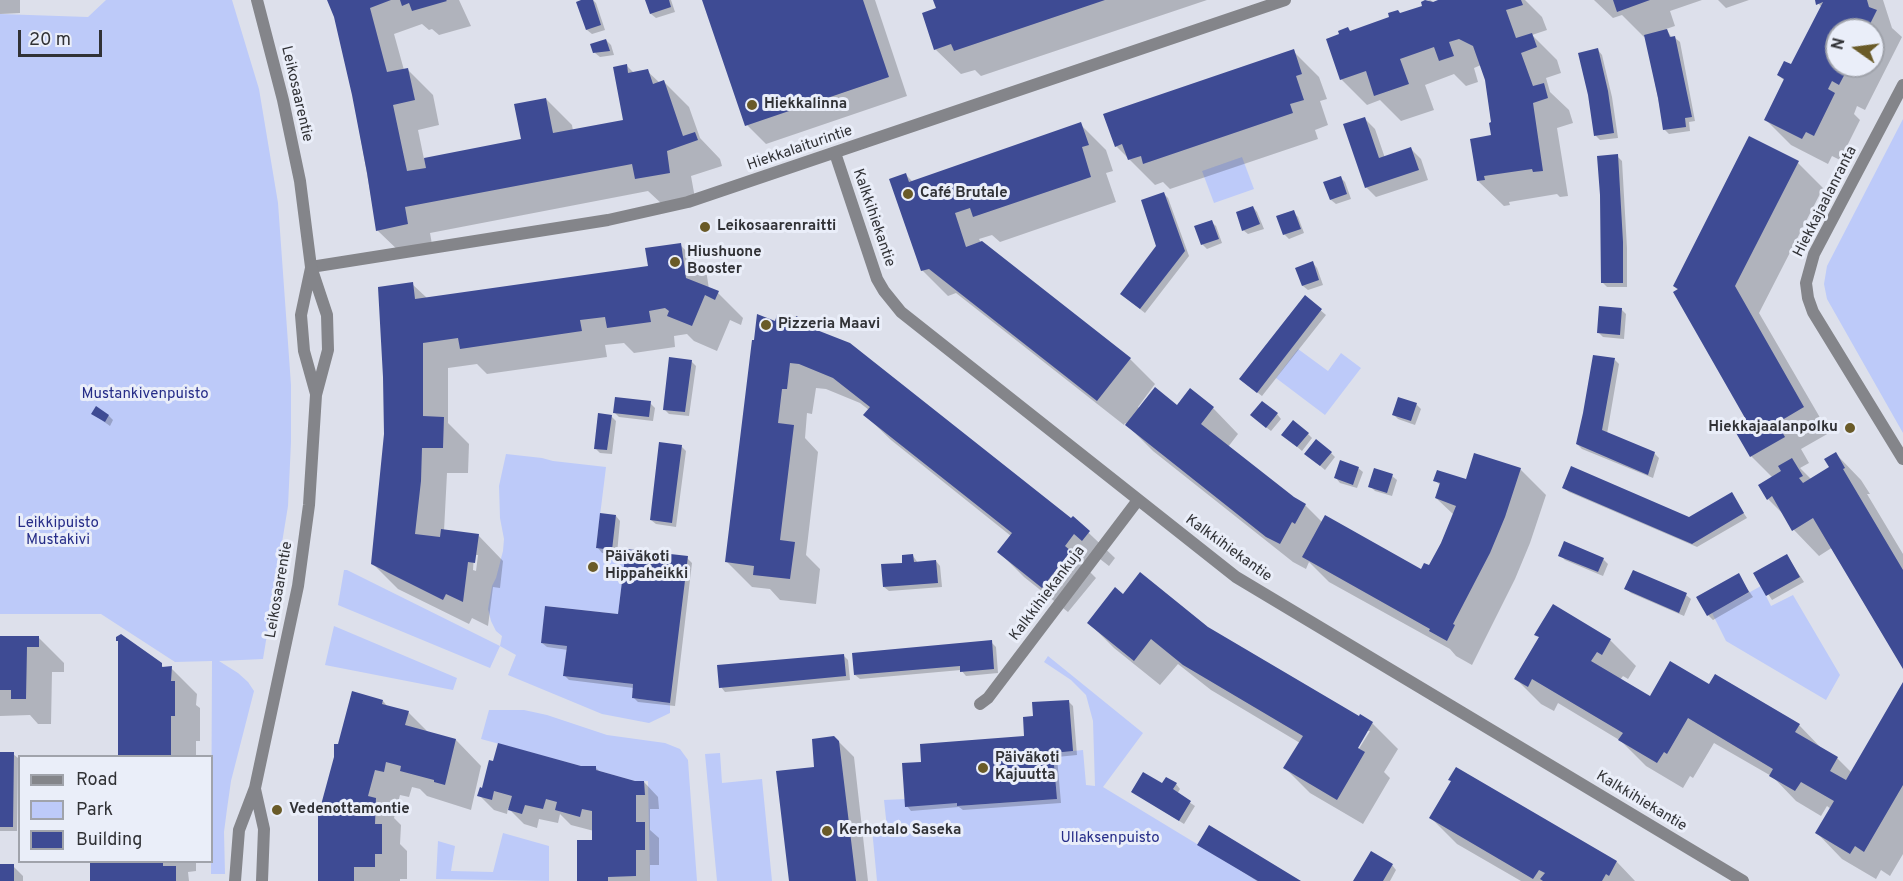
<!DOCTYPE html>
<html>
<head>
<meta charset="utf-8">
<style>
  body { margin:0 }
  #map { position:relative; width:1903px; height:881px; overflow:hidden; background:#dde0eb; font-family:Overpass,sans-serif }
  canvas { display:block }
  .legend { position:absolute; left:18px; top:755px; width:195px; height:108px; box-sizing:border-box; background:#eaeef9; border:2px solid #a0a3ab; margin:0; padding:8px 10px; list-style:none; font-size:18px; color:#313236 }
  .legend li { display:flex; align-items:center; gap:12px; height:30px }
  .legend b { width:30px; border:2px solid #a0a3ab }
  .north { position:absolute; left:1825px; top:18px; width:60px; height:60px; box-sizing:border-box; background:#eaeef9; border:2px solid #a0a3ab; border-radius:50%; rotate:284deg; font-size:16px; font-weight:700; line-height:24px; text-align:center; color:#313236 }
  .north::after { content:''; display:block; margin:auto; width:21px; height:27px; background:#6a5b28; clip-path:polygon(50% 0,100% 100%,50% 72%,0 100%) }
  .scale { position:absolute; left:18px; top:30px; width:84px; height:27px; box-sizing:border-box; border:3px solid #313236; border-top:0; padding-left:8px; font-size:18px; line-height:21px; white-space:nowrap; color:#313236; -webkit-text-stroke:4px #eaeef9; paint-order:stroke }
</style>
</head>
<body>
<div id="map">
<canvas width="1903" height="881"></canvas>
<ul class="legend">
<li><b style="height:8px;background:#84858a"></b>Road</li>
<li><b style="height:16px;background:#bdcaf9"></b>Park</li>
<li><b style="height:16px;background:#3e4b94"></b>Building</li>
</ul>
<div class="north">N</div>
<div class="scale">20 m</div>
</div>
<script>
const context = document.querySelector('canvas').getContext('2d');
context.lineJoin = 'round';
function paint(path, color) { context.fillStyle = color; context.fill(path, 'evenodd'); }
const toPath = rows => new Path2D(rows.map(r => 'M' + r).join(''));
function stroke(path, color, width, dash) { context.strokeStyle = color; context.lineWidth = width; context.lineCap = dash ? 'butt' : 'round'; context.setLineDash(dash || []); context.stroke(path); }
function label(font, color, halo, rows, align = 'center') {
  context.font = font + ' Overpass,sans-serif'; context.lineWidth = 6; context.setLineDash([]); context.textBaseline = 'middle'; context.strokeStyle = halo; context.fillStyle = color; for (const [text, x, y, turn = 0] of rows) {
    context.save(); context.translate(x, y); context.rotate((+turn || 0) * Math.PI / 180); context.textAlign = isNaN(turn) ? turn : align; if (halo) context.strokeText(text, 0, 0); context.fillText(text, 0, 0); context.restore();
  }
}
const green = toPath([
  [106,0,232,0,259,89,278,203,291,385,291,442,288,506,263,659,219,661,238,673,248,682,254,691,231,781,227,809,224,832,225,874,211,874,212,661,175,662,101,614,0,614,0,14,88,17],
  [1903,119,1903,433,1827,299,1824,284,1827,266],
  [1242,157,1254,189,1214,203,1202,171],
  [1298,349,1328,371,1341,353,1361,368,1325,415,1276,378],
  [506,454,542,458,553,461,606,467,596,548,626,552,618,614,546,606,541,643,567,646,563,676,633,684,632,698,670,703,670,713,649,723,602,714,508,675,516,655,500,646,490,668,338,605,344,570,347,570,500,646,502,636,496,631,491,621,488,609,492,586,496,578,503,551,504,539,500,518,499,486],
  [1761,586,1771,606,1793,595,1840,675,1826,700,1726,641,1712,613],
  [334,626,457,678,453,690,325,665],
  [1048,656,1143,733,1103,787,1258,881,877,881,872,829,887,828,884,800,905,799,957,803,957,806,1057,799,1053,753,1083,750,1086,785,1095,786,1093,721,1086,695,1071,680,1044,662],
  [489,710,524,710,547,715,607,735,665,743,680,749,688,760,689,775,697,881,650,881,648,781,635,781,596,770,596,766,581,766,481,739],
  [720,753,722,783,762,779,772,881,717,881,705,754],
  [503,833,549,846,549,881,436,879,438,841,455,846,451,871,493,872]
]);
const shadow = toPath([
  [0,0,20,0,20,13,0,14],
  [329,0,459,0,471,26,439,35,432,29,429,30,422,24,394,34,404,70,407,69,433,95,439,125,418,130,424,159,522,141,546,99,572,125,573,131,625,121,627,66,634,73,647,71,660,83,664,82,689,107,700,138,720,159,722,166,691,176,695,198,662,204,648,191,430,233,433,250,403,255,377,230,353,95,335,17],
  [585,0,593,0,596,3,605,30,592,34,587,30],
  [646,0,671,0,675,12,656,18,651,14],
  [704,0,875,0,907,96,766,144,747,125],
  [935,0,1207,0,981,76,975,70,961,74,935,49,938,9],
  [1430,0,1435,3,1443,0,1525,0,1542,17,1547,30,1532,35,1557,60,1561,73,1546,78,1550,92,1569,110,1573,123,1557,128,1568,196,1560,197,1557,194,1509,202,1510,205,1504,206,1478,181,1493,137,1486,79,1481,65,1474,68,1478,82,1466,86,1454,74,1425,85,1434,110,1401,121,1380,100,1367,105,1341,79,1340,35,1348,29,1351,32,1424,6,1423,3],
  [1594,0,1702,0,1670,11,1675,26,1666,29,1672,38,1675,38,1680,42,1695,121,1689,122,1690,131,1669,134,1664,129,1646,36,1644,37,1622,15,1613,18],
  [1718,0,1749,0,1726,8],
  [1816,0,1883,0,1892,28,1902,37,1865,110,1857,106,1854,114,1860,120,1840,160,1832,156,1828,164,1791,145,1765,119,1785,81,1778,75,1792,66,1822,8],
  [1837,30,1873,30,1873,66,1837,66],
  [606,40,611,45,614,55,600,57,595,53],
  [1598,50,1602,55,1612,97,1618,138,1600,140,1596,136],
  [1293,51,1319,77,1327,99,1320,101,1328,125,1315,130,1318,139,1170,189,1163,182,1155,185,1116,146],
  [1365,119,1375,129,1385,158,1411,149,1421,159,1428,180,1376,197,1366,187],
  [1080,124,1106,150,1113,171,1106,173,1116,202,1000,242,992,235,979,239,981,243,1130,359,1155,384,1138,407,1140,409,1178,407,1213,408,1238,434,1228,447,1293,499,1305,505,1323,523,1422,571,1430,567,1454,515,1436,498,1441,486,1435,480,1467,480,1520,469,1546,495,1530,543,1515,579,1472,665,1456,656,1450,649,1329,582,1309,562,1306,569,1293,562,1153,451,1125,423,1124,425,956,293,948,296,922,270,906,175,913,182],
  [1617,156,1622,161,1627,248,1627,287,1607,287,1603,283],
  [1798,163,1823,188,1759,313,1829,433,1801,449,1809,463,1800,468,1812,480,1831,468,1836,454,1861,480,1870,494,1867,494,1903,554,1903,666,1833,547,1819,556,1794,530,1785,516,1768,499,1773,478,1751,456,1734,426,1747,418,1679,291,1674,286],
  [1340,177,1345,182,1351,199,1336,204,1331,200],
  [1164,194,1168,198,1189,256,1145,313,1126,298,1158,246],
  [1253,207,1257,212,1264,229,1248,234,1243,230],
  [1293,212,1298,217,1304,233,1289,239,1284,234],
  [1211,222,1216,226,1222,243,1207,249,1202,244],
  [680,245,706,270,709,289,718,293,743,318,741,325,730,320,717,351,694,341,687,334,674,336,675,347,634,353,624,343,605,345,607,357,487,374,477,364,448,368,448,423,469,444,468,473,447,473,444,531,478,535,503,561,500,588,493,587,488,626,472,618,469,624,398,589,372,563,412,284,427,298,649,267],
  [474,555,478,555,476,571,473,570],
  [1313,263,1317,268,1323,285,1308,290,1303,286,1297,269],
  [1305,297,1326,315,1262,396,1245,383],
  [1621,309,1626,314,1624,339,1603,337,1598,332],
  [804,321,813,330,1071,520,1073,518,1115,558,1109,566,1100,559,1090,572,1096,578,1068,612,1024,577,999,552,1011,536,891,440,865,415,869,410,860,403,826,389,816,388,812,414,807,413,805,438,818,452,806,555,820,569,816,604,780,600,770,589,752,587,727,562,776,323,797,324],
  [1615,360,1619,364,1607,434,1654,453,1659,458,1653,478,1582,449,1577,444],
  [691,361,696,366,689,416,669,414,664,409],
  [650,403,655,408,653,421,619,417,614,412],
  [1416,404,1421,409,1415,425,1398,419,1394,415],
  [93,414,109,416,113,420,110,426],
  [1277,414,1281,419,1271,431,1257,420],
  [611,416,616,421,612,454,600,453,595,448],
  [1308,434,1312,438,1302,451,1288,439],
  [681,446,686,451,676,527,656,524,651,520],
  [1331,453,1335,457,1325,470,1311,458],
  [1358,468,1363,472,1357,488,1340,483,1336,478],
  [1392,476,1397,480,1392,496,1375,491,1370,486],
  [1564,488,1689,518,1731,494,1747,518,1697,547,1569,492],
  [616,516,620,521,617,554,602,553,598,548],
  [1560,555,1603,559,1608,564,1603,576,1565,560],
  [913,556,918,563,936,561,940,566,942,587,889,591,884,587],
  [1787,556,1804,582,1772,600,1755,574],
  [687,558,692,563,675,706,638,702,633,697,634,688,569,680,564,675,568,650,547,647,542,643,619,616],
  [1738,575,1753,597,1713,620,1708,615],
  [1626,589,1686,595,1691,599,1684,616,1631,593],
  [1123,596,1207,628,1360,719,1372,723,1398,749,1384,772,1390,778,1363,824,1310,793,1285,768,1300,743,1211,690,1178,664,1160,685,1114,648,1089,623],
  [1366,731,1370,731,1355,755,1353,753],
  [1553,606,1610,640,1636,666,1628,679,1623,676,1620,680,1650,698,1709,686,1799,725,1824,751,1837,758,1852,773,1903,686,1903,854,1890,876,1881,870,1876,879,1842,859,1817,833,1831,809,1827,806,1821,816,1796,801,1773,777,1714,743,1693,778,1690,776,1683,788,1646,766,1621,741,1558,703,1554,711,1541,704,1516,679,1540,638,1536,634],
  [0,637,38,637,64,663,64,672,52,672,51,724,38,724,30,715,0,716],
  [119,642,165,668,171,668,197,694,196,705,200,708,200,741,196,741,196,756,119,756],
  [991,642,996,647,998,673,966,676,961,670,860,679,855,675],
  [843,655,848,660,850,680,725,692,721,687],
  [383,701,388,707,408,712,429,733,456,740,481,766,471,810,427,796,420,789,412,787,409,797,400,795,394,818,401,825,400,844,407,851,407,879,400,879,400,881,320,881,339,745],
  [1068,701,1073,706,1077,755,1057,757,1061,803,963,810,959,807,911,811,907,806,1026,737,1035,717],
  [834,737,854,757,868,881,791,881,816,768],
  [0,753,13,754,18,758,17,831,0,831],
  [595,767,601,773,635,782,644,782,658,797,659,809,650,809,650,830,659,838,659,865,650,865,650,881,579,881,594,842,594,831,571,825,560,814,558,823,539,819,537,828,524,824,508,808,507,814,494,810,479,795,481,789,581,768],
  [1456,769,1617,862,1635,881,1521,881,1457,844,1431,818,1452,782],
  [1176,784,1180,789,1177,794,1195,806,1184,824,1133,792],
  [1199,844,1299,881,1257,881],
  [123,862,196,862,196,871,188,872,189,881,91,881],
  [1392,865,1396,870,1390,881,1355,881],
  [0,866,13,866,23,876,23,881,0,881]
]);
const building = toPath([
  [327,0,391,0,370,8,387,72,408,68,415,100,393,105,407,171,426,168,424,158,521,139,514,104,546,98,553,133,623,120,613,67,627,64,628,73,648,69,653,84,664,80,683,136,695,132,698,140,667,151,670,173,635,179,632,164,405,207,408,224,376,231,367,173,352,95,334,17],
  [400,0,446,0,447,1,412,11,409,3,402,6],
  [581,0,593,0,601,25,586,30,576,2],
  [645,0,669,0,671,7,650,14],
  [702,0,863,0,889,77,745,126],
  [933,0,1105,0,954,51,951,44,934,50,922,13,936,8],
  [1425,0,1433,2,1438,0,1521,0,1523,5,1506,10,1516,38,1532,33,1537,47,1521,53,1533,86,1544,83,1548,98,1533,103,1543,171,1533,172,1532,169,1484,176,1485,180,1477,181,1470,139,1491,135,1489,123,1491,122,1485,80,1473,46,1459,39,1449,42,1454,56,1439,61,1434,47,1400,59,1409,84,1374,96,1366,71,1340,80,1326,39,1339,34,1338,31,1348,27,1350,31,1389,17,1388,13,1398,10,1400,13,1422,6,1421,2],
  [1613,0,1650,0,1617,12],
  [1815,0,1867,0,1869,7,1877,10,1867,30,1837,30,1837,66,1849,66,1839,85,1832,81,1828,89,1835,93,1814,136,1806,132,1802,139,1764,120,1784,79,1777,75,1784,61,1791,64,1823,2,1816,5],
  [1667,29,1670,37,1675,36,1692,117,1685,118,1686,127,1663,130,1658,98,1644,35],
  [606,39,610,51,593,53,590,44],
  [1598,48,1608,91,1614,133,1594,136,1588,95,1578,53],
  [1294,49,1302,74,1296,76,1304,100,1290,104,1293,113,1143,164,1141,156,1128,160,1122,144,1115,147,1103,114],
  [1365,117,1379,158,1411,147,1419,170,1365,188,1343,124],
  [1081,122,1089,145,1082,147,1091,177,973,217,970,208,955,213,966,247,982,241,1131,358,1097,401,929,269,921,271,889,179,906,173,909,182],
  [1749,136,1799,161,1735,286,1804,407,1777,423,1785,437,1750,457,1732,426,1745,418,1673,292,1678,289,1673,286],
  [1618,154,1623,242,1623,283,1601,283,1600,195,1597,156],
  [1341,176,1347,194,1330,200,1323,182],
  [1164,192,1185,251,1140,309,1120,294,1156,246,1141,200],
  [1253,206,1260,224,1242,231,1236,212],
  [1294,210,1301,229,1283,235,1276,216],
  [1212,220,1219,239,1201,245,1194,226],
  [681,243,686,278,719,291,715,300,705,295,692,326,667,316,669,311,665,308,649,311,651,322,607,328,605,317,580,320,582,331,460,349,458,338,423,343,423,416,444,417,443,448,422,448,421,481,415,534,440,537,441,529,479,534,475,563,468,562,463,602,446,594,443,600,371,564,384,434,383,377,378,287,413,282,415,299,648,266,645,248],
  [1313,261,1319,280,1302,286,1295,268],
  [1305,295,1322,309,1257,393,1239,379],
  [1599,306,1622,308,1620,335,1597,333],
  [757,314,775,321,777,315,795,322,796,316,805,320,804,325,850,343,1071,518,1073,516,1090,531,1082,541,1074,534,1065,546,1071,551,1042,588,997,552,1012,533,863,415,870,407,833,378,799,364,790,363,787,389,782,389,778,423,794,425,780,540,795,542,790,579,753,575,754,566,725,562,752,340,754,340],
  [1593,355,1615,358,1602,430,1655,452,1648,475,1576,444,1583,413],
  [669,357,692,360,685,412,663,410],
  [1155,387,1177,405,1190,388,1214,407,1201,424,1294,497,1306,504,1295,524,1292,522,1280,544,1266,537,1125,425],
  [615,397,651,401,649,417,613,413],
  [1398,397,1417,403,1411,421,1392,415],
  [1262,401,1278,413,1266,428,1250,415],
  [96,406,109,415,105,422,91,414],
  [598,413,612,415,607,450,594,449],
  [1293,420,1309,433,1297,447,1281,435],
  [1316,439,1332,452,1320,466,1304,454],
  [659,442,682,445,672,523,650,520],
  [1836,452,1845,468,1843,469,1903,570,1903,669,1813,518,1792,531,1772,496,1767,500,1758,485,1781,471,1778,466,1792,458,1803,476,1799,478,1803,483,1829,467,1824,459],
  [1474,453,1521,468,1505,517,1490,553,1453,624,1455,625,1447,641,1429,631,1430,629,1302,557,1325,515,1421,569,1424,563,1429,565,1441,543,1456,506,1435,498,1440,483,1433,481,1437,470,1466,479],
  [1340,460,1359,467,1353,485,1334,478],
  [1571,466,1689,517,1732,492,1744,513,1692,544,1562,488],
  [1374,468,1393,474,1387,493,1368,487],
  [600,513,616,515,612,550,596,548],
  [1564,541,1604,558,1598,572,1558,556],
  [626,549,688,556,670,703,632,698,633,684,563,676,567,646,541,643,545,606,618,614],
  [913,554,914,562,936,560,938,583,883,587,881,564,902,563,902,555],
  [1787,554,1800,577,1766,596,1753,573],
  [1633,570,1687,593,1679,613,1624,589],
  [1140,572,1208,627,1359,716,1360,714,1373,722,1358,748,1365,752,1337,800,1283,768,1303,736,1183,665,1151,639,1134,661,1087,623,1115,587,1123,594],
  [1739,573,1749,592,1707,616,1696,597],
  [1553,604,1611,639,1602,655,1597,652,1591,661,1650,696,1670,661,1709,684,1715,674,1800,724,1795,732,1838,757,1830,771,1846,780,1903,682,1903,785,1864,852,1855,846,1850,854,1815,833,1834,801,1801,782,1795,791,1769,776,1773,769,1688,718,1667,754,1664,752,1657,763,1618,740,1623,733,1532,679,1528,687,1514,679,1539,637,1534,635],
  [121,634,162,663,162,667,172,666,171,681,175,681,175,716,171,716,171,756,118,756,118,641,116,641,116,637],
  [0,636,39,636,39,647,27,647,26,699,11,699,11,690,0,690],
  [992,640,994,669,960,672,960,666,854,675,852,653],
  [844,654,846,676,719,688,717,665],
  [352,691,383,700,382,704,409,711,405,725,456,739,445,785,434,782,434,780,400,771,401,766,386,762,384,772,375,770,368,796,376,798,375,824,382,824,382,854,375,854,375,867,354,867,354,881,318,881,318,816,334,757,334,744,338,744],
  [1069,700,1073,751,1053,753,1057,799,957,806,957,803,905,807,902,763,921,762,920,744,1024,736,1023,717,1033,716,1032,702],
  [834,736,839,741,856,881,789,881,776,771,814,767,812,739],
  [498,743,581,766,596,766,596,770,635,781,644,781,645,795,636,795,636,822,645,822,645,850,636,850,636,876,608,877,608,881,577,881,577,840,592,840,592,811,582,809,580,817,555,810,557,802,546,799,543,809,525,805,522,814,508,810,512,796,494,791,492,800,477,796,480,787,482,788,489,760,493,761],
  [0,752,14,752,13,827,0,827],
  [1456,767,1617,861,1609,876,1606,874,1602,881,1543,881,1540,879,1545,873,1539,870,1533,879,1429,818,1451,781,1448,780],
  [1143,772,1162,783,1166,777,1177,783,1173,789,1191,801,1179,821,1131,792],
  [1209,825,1301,881,1258,881,1197,845],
  [1371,851,1393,864,1383,881,1353,881],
  [90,862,163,862,163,866,176,866,176,881,90,881],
  [0,864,14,864,14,881,0,881]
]);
const minor = toPath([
  [1903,85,1814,254,1806,283,1808,298,1813,312,1903,459],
  [835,153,877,279,884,291,901,312,1236,577,1743,881],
  [311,267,608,220,688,202,1285,0],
  [980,704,988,698,1138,500]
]);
const tertiary = toPath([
  [311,268,301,315,304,351,316,394],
  [255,789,264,829,262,881],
  [235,881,239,830,255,788,298,586,309,505,316,395,328,350,327,315,311,267,300,181,283,100,257,0]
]);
const markers = [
  [752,105,6,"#6a5b28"],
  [908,194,6,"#6a5b28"],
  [705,227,6,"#6a5b28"],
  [675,262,6,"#6a5b28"],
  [766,325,6,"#6a5b28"],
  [1850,428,6,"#6a5b28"],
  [593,567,6,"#6a5b28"],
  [983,768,6,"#6a5b28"],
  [277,810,6,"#6a5b28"],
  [827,831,6,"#6a5b28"]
];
const streetNames = [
  ["Leikosaarentie",296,94,77],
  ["Hiekkalaiturintie",800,149,-19],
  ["Hiekkajaalanranta",1826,202,-63],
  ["Kalkkihiekantie",873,218,71],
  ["Kalkkihiekantie",1228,549,36],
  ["Leikosaarentie",280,590,-80],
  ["Kalkkihiekankuja",1048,594,-53],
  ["Kalkkihiekantie",1641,802,31]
];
const poiNames = [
  ["Hiekkalinna",764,105],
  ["Café Brutale",920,194],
  ["Leikosaarenraitti",717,227],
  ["Hiushuone",687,253],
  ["Booster",687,270],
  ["Pizzeria Maavi",778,325],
  ["Hiekkajaalanpolku",1838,428,"right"],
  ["Päiväkoti",605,558],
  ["Hippaheikki",605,575],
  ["Päiväkoti",995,759],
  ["Kajuutta",995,776],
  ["Vedenottamontie",289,810],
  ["Kerhotalo Saseka",839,831]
];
const parkNames = [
  ["Mustankivenpuisto",145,395],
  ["Leikkipuisto",58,524],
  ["Mustakivi",58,541],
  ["Ullaksenpuisto",1110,839]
];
paint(green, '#bdcaf9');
paint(shadow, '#0003');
paint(building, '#3e4b94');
stroke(minor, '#84858a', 12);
stroke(tertiary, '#84858a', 12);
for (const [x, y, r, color] of markers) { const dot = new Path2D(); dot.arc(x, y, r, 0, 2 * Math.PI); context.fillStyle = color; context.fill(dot); stroke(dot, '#eaeef9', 2); }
label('15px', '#313236', '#eaeef9', streetNames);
label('bold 15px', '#313236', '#eaeef9', poiNames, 'left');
label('15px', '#262d88', '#eaeef9', parkNames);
</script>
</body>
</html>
